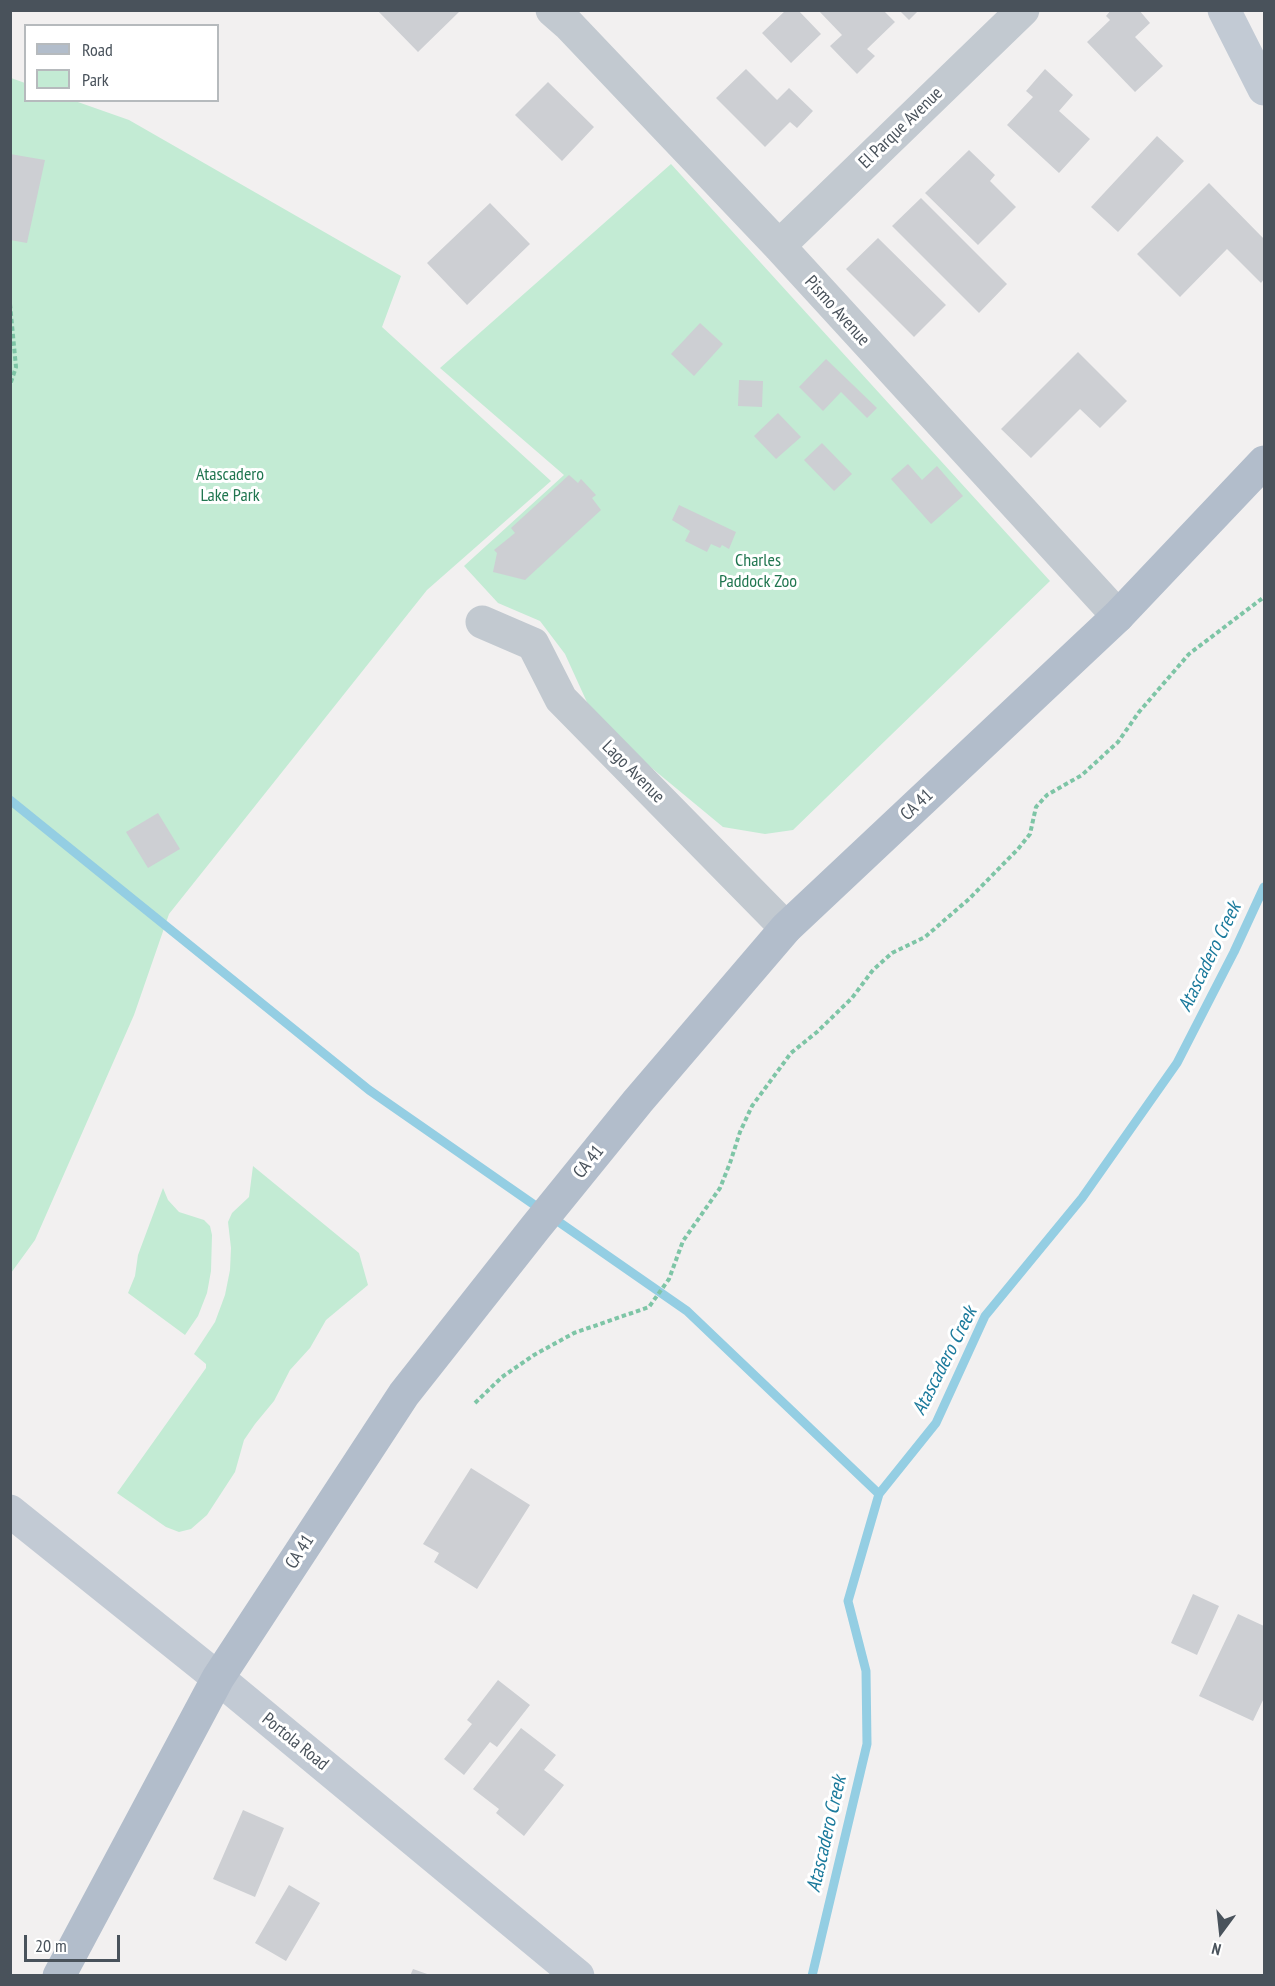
<!DOCTYPE html>
<html>
<head>
<meta charset="utf-8">
<style>
  body { margin:0 }
  #map { position:relative; width:1275px; height:1986px; overflow:hidden; background:#f2f0f0; font-family:"PT Sans Narrow",sans-serif }
  canvas { display:block }
  .frame { position:absolute; inset:0; border:12px solid #49525b; pointer-events:none }
  .legend { position:absolute; left:24px; top:24px; width:195px; height:78px; box-sizing:border-box; background:#fff; border:2px solid #b6babd; margin:0; padding:8px 10px; list-style:none; font-size:18px; color:#49525b }
  .legend li { display:flex; align-items:center; gap:12px; height:30px }
  .legend b { width:30px; border:2px solid #b6babd }
  .north { position:absolute; left:1191px; top:1902px; width:60px; height:60px; -webkit-text-stroke:4px #fff; paint-order:stroke; rotate:195deg; font-size:16px; font-weight:700; line-height:24px; text-align:center; color:#49525b }
  .north::after { content:''; display:block; margin:auto; width:21px; height:27px; background:#49525b; clip-path:polygon(50% 0,100% 100%,50% 72%,0 100%) }
  .scale { position:absolute; left:24px; top:1935px; width:96px; height:27px; box-sizing:border-box; border:3px solid #49525b; border-top:0; padding-left:8px; font-size:18px; line-height:21px; white-space:nowrap; color:#49525b; -webkit-text-stroke:4px #fff; paint-order:stroke }
</style>
</head>
<body>
<div id="map">
<canvas width="1275" height="1986"></canvas>
<div class="frame"></div>
<ul class="legend">
<li><b style="height:8px;background:#b2bdcb"></b>Road</li>
<li><b style="height:16px;background:#c3ebd4"></b>Park</li>
</ul>
<div class="north">N</div>
<div class="scale">20 m</div>
</div>
<script>
const context = document.querySelector('canvas').getContext('2d');
context.lineJoin = 'round';
function paint(path, color) { context.fillStyle = color; context.fill(path, 'evenodd'); }
const toPath = rows => new Path2D(rows.map(r => 'M' + r).join(''));
function stroke(path, color, width, dash) { context.strokeStyle = color; context.lineWidth = width; context.lineCap = dash ? 'butt' : 'round'; context.setLineDash(dash || []); context.stroke(path); }
function label(font, color, halo, rows, align = 'center') {
  context.font = font + ' "PT Sans Narrow",sans-serif'; context.lineWidth = 6; context.setLineDash([]); context.textBaseline = 'middle'; context.strokeStyle = halo; context.fillStyle = color; for (const [text, x, y, turn = 0] of rows) {
    context.save(); context.translate(x, y); context.rotate((+turn || 0) * Math.PI / 180); context.textAlign = isNaN(turn) ? turn : align; if (halo) context.strokeText(text, 0, 0); context.fillText(text, 0, 0); context.restore();
  }
}
const green = toPath([
  [11,78,25,83,26,100,75,101,129,120,401,276,382,327,551,481,427,590,169,914,134,1015,35,1240,11,1273],
  [671,164,1050,581,793,830,765,834,723,827,613,736,591,711,565,654,540,621,498,603,464,566,564,475,440,368],
  [253,1166,359,1253,368,1285,326,1320,310,1348,290,1370,274,1401,255,1424,244,1440,235,1472,207,1515,191,1529,179,1532,166,1527,117,1493,206,1368,206,1364,194,1354,215,1322,225,1295,230,1270,231,1248,228,1222,232,1213,249,1197],
  [163,1188,168,1200,179,1212,204,1220,210,1226,212,1235,211,1271,207,1293,198,1316,185,1335,128,1293,135,1276,138,1255]
]);
const stream = toPath([
  [10,800,369,1090,687,1311,879,1494],
  [812,1976,867,1744,866,1671,848,1601,879,1494,936,1423,985,1316,1082,1198,1177,1063,1234,952,1264,887]
]);
const building = toPath([
  [377,10,458,10,459,12,418,52],
  [786,10,798,10,821,34,791,63,762,33],
  [818,10,883,10,895,22,867,49,875,56,857,74,830,46,842,35],
  [899,10,919,10,909,20],
  [1111,10,1139,10,1150,23,1135,37,1163,66,1135,92,1087,42,1110,20,1106,16],
  [746,69,777,100,789,88,813,111,797,128,790,122,765,147,716,98],
  [1045,69,1073,95,1059,111,1090,139,1059,173,1007,125,1033,97,1026,91],
  [548,82,594,127,562,161,515,115],
  [1157,136,1184,161,1118,232,1091,207],
  [969,150,995,175,990,181,1016,207,978,245,925,193],
  [10,154,45,160,27,243,10,240],
  [1209,183,1264,239,1264,279,1261,283,1227,249,1180,297,1137,254],
  [921,198,1007,284,979,313,892,226],
  [490,203,530,244,467,305,427,263],
  [878,238,946,305,914,337,846,269],
  [700,323,723,344,694,376,671,354],
  [1078,352,1127,401,1100,428,1080,409,1031,458,1001,429],
  [826,359,877,408,867,418,841,392,823,411,799,387],
  [739,380,763,381,762,407,738,406],
  [778,413,801,437,776,459,754,436],
  [822,443,852,474,834,491,804,460],
  [908,464,922,480,937,466,963,496,931,524,891,479],
  [569,475,578,483,581,479,596,495,592,498,601,510,525,580,493,572,497,553,494,550,515,533,511,528],
  [679,505,736,532,729,549,722,545,720,548,711,544,707,552,685,541,690,531,672,520],
  [158,813,180,849,148,868,126,832],
  [471,1468,530,1505,477,1589,434,1562,439,1553,423,1544],
  [1193,1594,1219,1606,1197,1655,1171,1643],
  [1238,1614,1264,1626,1264,1698,1253,1721,1199,1696],
  [498,1680,530,1705,497,1747,490,1742,464,1775,444,1759,472,1724,467,1720],
  [521,1728,556,1755,544,1770,564,1785,524,1836,496,1813,499,1809,473,1789],
  [243,1810,284,1828,255,1897,213,1879],
  [289,1885,320,1903,286,1961,255,1943],
  [413,1969,430,1975,430,1976,410,1976]
]);
const path = toPath([
  [10,304,16,367,10,385],
  [475,1403,502,1377,534,1355,574,1333,649,1307,669,1279,683,1241,720,1188,730,1163,740,1132,752,1106,791,1053,817,1032,852,998,873,970,892,953,925,937,969,899,1018,849,1030,834,1036,807,1047,795,1082,775,1118,742,1139,712,1189,654,1264,597]
]);
const street = toPath([
  [552,10,568,24,779,246,1118,616],
  [779,246,1023,10],
  [482,622,533,644,561,699,786,928]
]);
const secondary = toPath([
  [1224,10,1264,89],
  [10,1511,218,1678,578,1976]
]);
const primary = toPath([
  [59,1976,218,1678,404,1394,535,1228,638,1101,786,928,1118,616,1264,462]
]);
const streetNames = [
  ["El Parque Avenue",901,128,-44],
  ["Pismo Avenue",837,311,48],
  ["Lago Avenue",633,772,45],
  ["CA 41",917,805,-43],
  ["CA 41",589,1162,-51],
  ["CA 41",300,1552,-57],
  ["Portola Road",295,1742,39]
];
const parkNames = [
  ["Atascadero",230,475],
  ["Lake Park",230,496],
  ["Charles",758,561],
  ["Paddock Zoo",758,582]
];
const waterNames = [
  ["Atascadero Creek",1210,957,-64],
  ["Atascadero Creek",945,1361,-63],
  ["Atascadero Creek",827,1834,-77]
];
paint(green, '#c3ebd4');
stroke(stream, '#94cee3', 9);
paint(building, '#cdcfd3');
stroke(path, '#7ec5a6', 4, [4.5, 3]);
stroke(street, '#c2c9d0', 33);
stroke(secondary, '#c2cad4', 33);
stroke(primary, '#b2bdcb', 33);
label('18px', '#49525b', '#fff', streetNames);
label('18px', '#217650', '#fff', parkNames);
label('italic 20px', '#1b7a9c', '#fff', waterNames);
</script>
</body>
</html>
